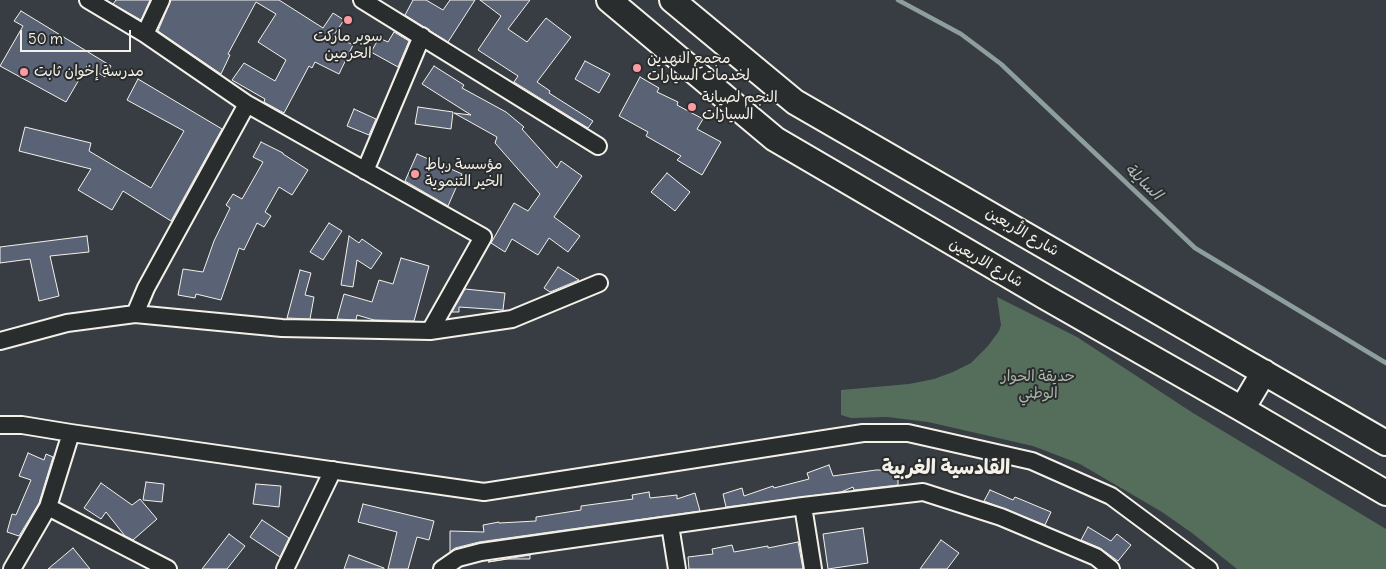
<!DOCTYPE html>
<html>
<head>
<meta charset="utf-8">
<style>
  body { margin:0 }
  #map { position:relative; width:1386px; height:569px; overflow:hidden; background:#383d43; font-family:Delius,sans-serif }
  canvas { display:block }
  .scale { position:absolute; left:20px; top:30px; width:111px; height:22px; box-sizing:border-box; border:2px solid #f4f1e8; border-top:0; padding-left:6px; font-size:15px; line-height:18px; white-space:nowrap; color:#f4f1e8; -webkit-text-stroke:4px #2a2d2e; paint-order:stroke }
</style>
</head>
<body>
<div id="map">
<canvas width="1386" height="569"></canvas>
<div class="scale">50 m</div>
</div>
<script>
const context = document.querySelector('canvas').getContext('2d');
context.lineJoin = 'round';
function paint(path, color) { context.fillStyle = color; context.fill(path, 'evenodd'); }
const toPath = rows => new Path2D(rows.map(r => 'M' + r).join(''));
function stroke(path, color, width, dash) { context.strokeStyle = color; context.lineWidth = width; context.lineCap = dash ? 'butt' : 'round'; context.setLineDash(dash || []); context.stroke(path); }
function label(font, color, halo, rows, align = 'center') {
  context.font = font + ' Delius,"Playpen Sans Arabic",sans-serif'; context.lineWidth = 4; context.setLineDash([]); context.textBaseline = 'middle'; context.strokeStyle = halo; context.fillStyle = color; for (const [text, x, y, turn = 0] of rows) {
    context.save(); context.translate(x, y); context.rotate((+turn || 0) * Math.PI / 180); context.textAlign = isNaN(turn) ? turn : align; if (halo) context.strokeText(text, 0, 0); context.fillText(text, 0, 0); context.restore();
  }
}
const green = toPath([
  [997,297,1077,337,1193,413,1386,529,1386,569,1237,569,1192,533,1162,512,1080,464,1033,446,928,422,887,417,851,418,841,415,841,390,909,384,934,379,953,372,971,363,988,346,999,331,1001,325]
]);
const stream = toPath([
  [898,0,961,34,1001,64,1195,248,1386,363]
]);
const building = toPath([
  [116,0,150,0,141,20,113,4,116,0],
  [171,0,279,0,323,28,333,13,344,20,334,35,353,45,339,74,315,62,312,68,309,66,284,113,264,102,265,99,232,80,244,63,275,81,286,60,258,42,276,14,256,2,228,54,230,55,221,74,158,31,171,0],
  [413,0,426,0,443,10,450,0,475,0,448,42,405,15,413,0],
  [480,0,530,0,508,29,527,42,546,18,571,37,537,82,550,91,549,93,593,121,588,128,514,82,518,76,478,50,501,16,480,0],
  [21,11,111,66,105,77,87,66,66,102,0,66,23,26,14,21,21,11],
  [394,32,409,41,398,67,371,52,379,38,388,42,394,32],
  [585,61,610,74,599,93,575,79,585,61],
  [434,66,464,85,462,88,506,112,524,127,522,129,557,168,561,161,582,176,554,217,580,236,568,252,549,238,538,255,512,239,505,252,491,243,514,203,528,211,540,194,495,143,497,137,454,113,471,115,422,84,434,66],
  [640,77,659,88,657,92,678,102,677,105,703,119,697,129,721,142,702,175,677,160,681,156,646,136,648,132,619,116,640,77],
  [138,79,222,129,171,221,123,191,112,210,78,190,91,169,19,151,25,127,91,143,89,151,151,188,184,131,127,100,138,79],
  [418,107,453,112,451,129,415,124,418,107],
  [354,109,376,119,369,135,347,126,354,109],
  [261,142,283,153,283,154,308,170,292,195,279,187,265,212,271,216,264,227,257,223,244,250,239,248,221,300,196,294,195,298,178,295,183,269,203,272,214,241,230,208,226,205,233,194,242,199,263,162,253,157,261,142],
  [417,154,462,174,448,206,405,181,417,154],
  [667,173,690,192,675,211,651,192,667,173],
  [329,223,342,231,323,260,310,252,329,223],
  [87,236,89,252,50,256,59,296,39,301,30,259,0,263,0,247,87,236],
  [349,236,359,243,362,239,382,253,371,269,357,260,353,287,341,285,349,236],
  [401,258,429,266,414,321,374,320,357,315,356,320,337,319,344,294,372,302,379,280,393,284,401,258],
  [558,267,579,280,550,292,544,288,558,267],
  [300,270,311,273,305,295,314,297,310,319,287,318,300,270],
  [465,289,505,293,503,310,459,307,459,312,452,312,465,289],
  [28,453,44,460,46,454,53,457,39,503,19,536,7,532,12,514,16,515,31,480,19,476,28,453],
  [829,465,833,476,876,470,898,470,898,485,854,490,853,487,841,492,726,507,723,494,742,488,744,496,773,486,774,488,809,479,807,473,829,465],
  [146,482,164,484,162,502,143,500,146,482],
  [101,483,132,505,140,499,157,519,133,540,125,536,106,512,101,519,84,508,101,483],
  [256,484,281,486,279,507,253,504,256,484],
  [990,490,1013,500,1015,497,1051,512,1045,525,984,501,990,490],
  [649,492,650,498,677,495,677,499,695,493,700,511,479,542,455,548,450,552,450,531,484,532,483,525,499,522,499,523,536,521,536,517,581,510,581,506,633,499,632,495,649,492],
  [363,504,434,521,429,540,417,537,408,569,388,569,397,532,358,522,363,504],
  [262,520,289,538,280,557,250,537,262,520],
  [1088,527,1111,541,1117,534,1131,545,1118,561,1100,548,1081,540,1088,527],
  [863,528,868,563,828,569,823,534,863,528],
  [229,534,245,546,227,569,202,569,229,534],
  [941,540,959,553,947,569,920,569,941,540],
  [798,542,803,569,689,569,688,557,713,554,712,549,732,545,734,552,768,546,768,548,798,542],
  [73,548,90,569,48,569,73,548],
  [349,555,384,568,384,569,344,569,349,555],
  [530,555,530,559,508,559,488,562,530,555]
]);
const street = toPath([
  [88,0,145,34,247,104,483,237,430,331],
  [362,0,598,146],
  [145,34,161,0],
  [365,171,422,36],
  [135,314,146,288,247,104],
  [0,341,67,323,135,314,282,328,430,331,512,319,599,283],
  [0,425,22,425,71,433,484,492,863,433,908,433,1032,461,1111,496,1209,569],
  [803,506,813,569],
  [48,507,168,569],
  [670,525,677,569],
  [12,569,48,507,71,433],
  [285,569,333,470],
  [442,569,458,558,481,552,803,506,923,492,1001,517,1096,557,1111,569]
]);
const secondary = toPath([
  [609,0,775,139,1047,298,1242,409,1386,493],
  [672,0,795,102,1386,443],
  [1242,409,1264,372]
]);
const markers = [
  [348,20,5,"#ff9aa2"],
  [637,68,5,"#ff9aa2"],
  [24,72,5,"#ff9aa2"],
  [692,107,5,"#ff9aa2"],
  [415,174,5,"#ff9aa2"]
];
const poiNames = [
  ["سوبر ماركت",348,37,"center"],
  ["الحرمين",348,54,"center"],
  ["مجمع النهدين",647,59],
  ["لخدمات السيارات",647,76],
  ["مدرسة إخوان ثابت",34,72],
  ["النجم لصيانة",702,98],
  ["السيارات",702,115],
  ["مؤسسة رباط",425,165],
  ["الخير التنموية",425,182]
];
const streetNames = [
  ["شارع الأربعين",1022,232,30],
  ["شارع الاربعين",986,263,30]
];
const parkNames = [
  ["حديقة الحوار",1038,377],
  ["الوطني",1038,394]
];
const waterNames = [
  ["السايلة",1143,182,44]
];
const districtNames = [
  ["القادسية الغربية",946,468]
];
paint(green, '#556e5c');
stroke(stream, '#8d9e9d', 4.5);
paint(building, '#5a6375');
stroke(building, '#f4f1e8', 1);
stroke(street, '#f4f1e8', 20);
stroke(secondary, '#f4f1e8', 28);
stroke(street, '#2a2d2e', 16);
stroke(secondary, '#2a2d2e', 24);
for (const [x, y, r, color] of markers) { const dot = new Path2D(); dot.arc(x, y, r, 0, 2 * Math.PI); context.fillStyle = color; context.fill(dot); stroke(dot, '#2a2d2e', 2); }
label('15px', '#f4f1e8', '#2a2d2e', poiNames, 'left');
label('15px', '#f4f1e8', '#2a2d2e', streetNames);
label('15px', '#acb6a9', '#2a2d2e', parkNames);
label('italic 16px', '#b0bab6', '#2a2d2e', waterNames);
label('bold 20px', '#f4f1e8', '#2a2d2e', districtNames);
</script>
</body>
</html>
